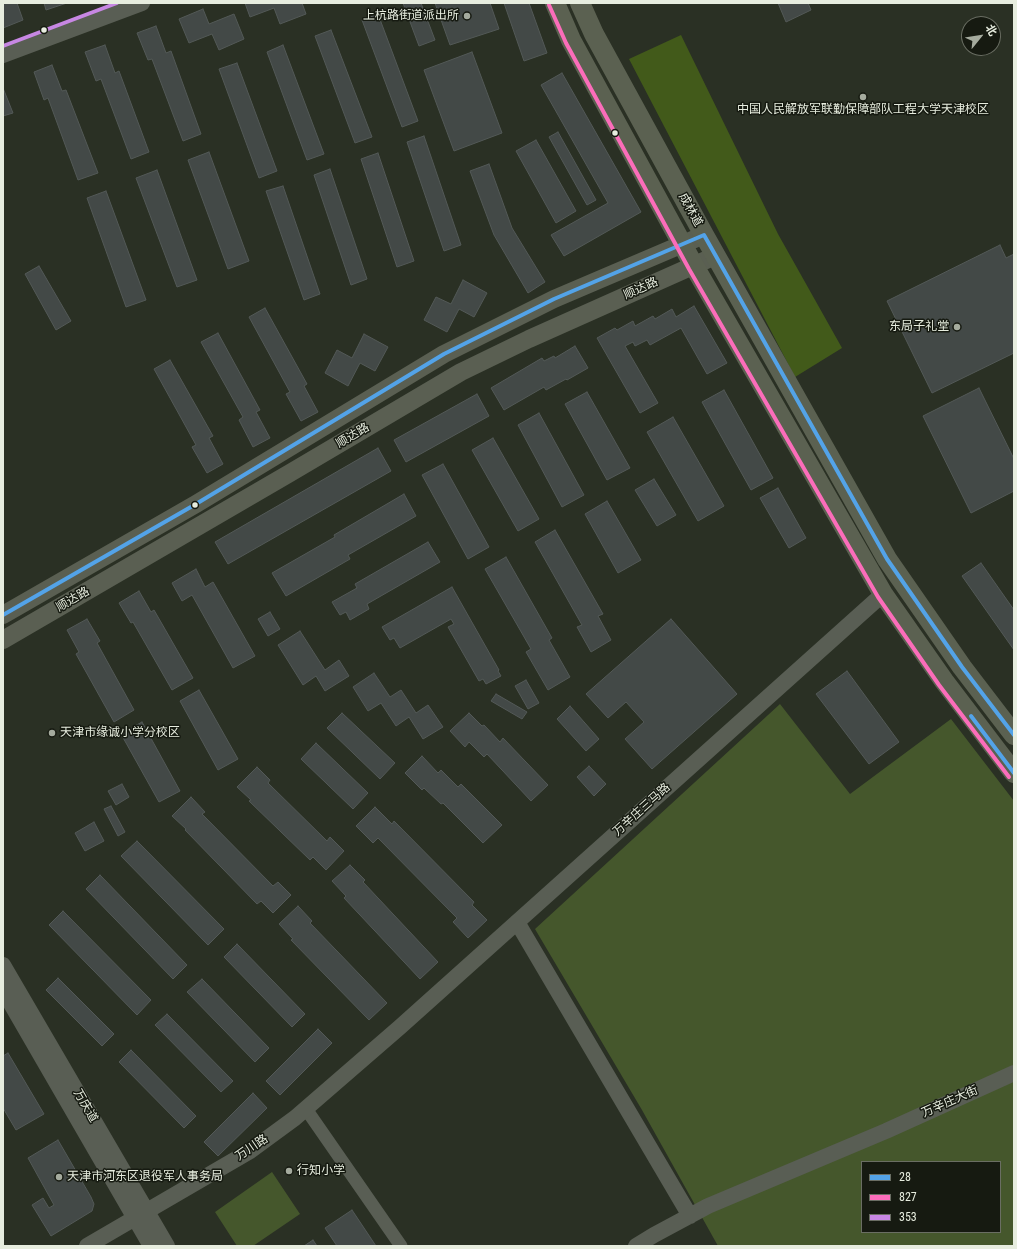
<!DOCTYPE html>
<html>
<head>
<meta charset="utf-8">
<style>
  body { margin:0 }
  #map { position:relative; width:1017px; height:1249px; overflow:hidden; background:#2a3024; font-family:"Roboto Condensed","Noto Sans SC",sans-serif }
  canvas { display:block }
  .frame { position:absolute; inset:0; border:4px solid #e7eddf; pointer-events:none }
  .legend { position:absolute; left:861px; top:1161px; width:140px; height:72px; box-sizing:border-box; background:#161a11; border:1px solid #6a6e63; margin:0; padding:5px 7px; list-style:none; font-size:12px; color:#e7eddf }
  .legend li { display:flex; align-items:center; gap:8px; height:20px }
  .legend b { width:20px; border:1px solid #6a6e63 }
  .north { position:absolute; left:961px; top:16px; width:40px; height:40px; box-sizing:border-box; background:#161a11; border:1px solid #6a6e63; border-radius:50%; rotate:60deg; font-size:11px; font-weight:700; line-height:16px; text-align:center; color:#e7eddf }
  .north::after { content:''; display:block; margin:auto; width:14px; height:18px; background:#a5ab9e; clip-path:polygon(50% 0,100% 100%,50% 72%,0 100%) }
</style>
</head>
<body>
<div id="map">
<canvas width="1017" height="1249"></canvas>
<div class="frame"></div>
<ul class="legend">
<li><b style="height:5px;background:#53a3e8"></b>28</li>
<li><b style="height:5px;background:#fb6dba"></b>827</li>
<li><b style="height:5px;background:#c787e3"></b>353</li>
</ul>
<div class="north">北</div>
</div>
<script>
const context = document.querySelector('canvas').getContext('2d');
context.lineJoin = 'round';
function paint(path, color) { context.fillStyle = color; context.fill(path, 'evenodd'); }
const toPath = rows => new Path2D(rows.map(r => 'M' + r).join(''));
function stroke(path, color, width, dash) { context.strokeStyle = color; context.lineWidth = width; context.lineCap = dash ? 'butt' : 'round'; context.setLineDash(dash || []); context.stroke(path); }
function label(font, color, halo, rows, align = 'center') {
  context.font = font + ' "Roboto Condensed","Noto Sans SC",sans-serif'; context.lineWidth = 3; context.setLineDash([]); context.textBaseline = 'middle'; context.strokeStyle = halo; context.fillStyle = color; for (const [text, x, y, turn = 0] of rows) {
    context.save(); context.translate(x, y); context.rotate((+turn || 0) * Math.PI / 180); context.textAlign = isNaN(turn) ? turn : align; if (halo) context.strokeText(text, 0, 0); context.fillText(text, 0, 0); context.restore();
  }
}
const green = toPath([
  [780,704,850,794,951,719,1014,801,1014,1246,718,1246,642,1110,535,929],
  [862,1162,1000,1162,1000,1232,862,1232],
  [272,1172,300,1214,253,1246,237,1246,215,1212]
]);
const forest = toPath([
  [681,35,778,234,842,348,795,377,629,59]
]);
const building = toPath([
  [3,3,17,3,23,20,3,28,3,3],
  [44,3,67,3,46,10,44,3],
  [245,3,302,3,306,14,280,24,274,8,250,17,245,3],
  [403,3,421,3,435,40,419,46,403,3],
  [435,3,490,3,499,29,450,45,435,3],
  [504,3,529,3,547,53,524,61,504,3],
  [778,3,808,3,811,10,786,22,778,3],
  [203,9,209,24,234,14,244,39,219,50,212,34,189,43,179,19,203,9],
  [378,14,418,121,402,127,362,20,378,14],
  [156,26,166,53,171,51,201,134,183,141,152,59,148,60,137,33,156,26],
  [331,30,372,137,355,143,315,36,331,30],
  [105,45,115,73,119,71,149,152,131,159,101,79,96,81,85,52,105,45],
  [283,45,324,154,307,160,267,52,283,45],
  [472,52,502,133,454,151,424,70,472,52],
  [237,63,277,171,259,178,219,69,237,63],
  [52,65,62,91,66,90,98,173,78,180,48,98,44,100,34,72,52,65],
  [562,73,641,212,564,256,551,235,608,203,541,85,562,73],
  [3,88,13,113,3,116,3,88],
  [558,132,596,200,587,205,549,137,558,132],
  [424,136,461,245,444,251,407,142,424,136],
  [536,140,576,211,556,223,516,151,536,140],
  [209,152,249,261,228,269,188,160,209,152],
  [378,153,414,261,397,267,361,159,378,153],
  [489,164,512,228,545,282,528,293,494,235,470,171,489,164],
  [330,169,367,279,351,285,314,175,330,169],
  [157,170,197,280,177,287,136,178,157,170],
  [283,186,320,294,304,300,266,191,283,186],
  [106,191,146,300,126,307,87,198,106,191],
  [1000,245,1006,258,1014,254,1014,353,932,393,887,301,1000,245],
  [39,266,71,321,56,330,25,274,39,266],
  [463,280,487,293,474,317,459,309,447,332,424,320,436,297,451,304,463,280],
  [694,306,727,363,707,374,681,328,650,345,647,340,635,346,633,342,625,346,658,403,640,413,597,338,615,328,617,330,633,321,635,326,653,316,655,319,672,309,676,317,694,306],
  [265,308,307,384,304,386,318,412,301,421,286,394,290,392,249,317,265,308],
  [218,333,260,410,256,412,270,438,253,447,239,420,243,417,201,342,218,333],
  [364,334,388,347,375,371,360,363,348,386,325,373,337,350,352,358,364,334],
  [575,346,588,368,567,380,566,379,546,390,544,387,504,410,491,388,542,358,544,361,554,356,555,358,575,346],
  [170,360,213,436,209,438,223,464,207,473,192,447,196,445,154,369,170,360],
  [979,388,1014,459,1014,491,971,513,923,416,979,388],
  [724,390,773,478,751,490,702,402,724,390],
  [587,392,630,468,607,480,565,404,587,392],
  [477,394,489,416,406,462,394,440,477,394],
  [539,413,584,495,562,507,518,425,539,413],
  [673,417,724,506,698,521,647,432,673,417],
  [493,438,539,519,518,531,472,450,493,438],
  [378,448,391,471,228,564,215,542,378,448],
  [443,464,489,547,468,559,422,475,443,464],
  [654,479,676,515,657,526,635,490,654,479],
  [778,488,806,538,789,548,760,498,778,488],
  [404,494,416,516,348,555,350,559,286,596,272,573,335,537,334,535,404,494],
  [607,501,641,560,618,573,585,514,607,501],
  [555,530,603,614,598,616,611,640,591,652,577,627,582,625,535,542,555,530],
  [428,542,440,562,367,604,369,609,350,620,346,612,340,615,332,602,357,588,355,584,428,542],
  [506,557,552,638,549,640,570,677,548,690,526,652,531,649,485,569,506,557],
  [981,563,1014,610,1014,650,962,576,981,563],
  [196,569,205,587,213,582,255,656,233,668,192,595,182,601,172,583,196,569],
  [452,587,499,670,498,671,501,676,486,684,483,679,479,681,448,627,454,624,451,619,400,648,394,638,390,640,382,627,452,587],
  [139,591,151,612,154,610,193,678,172,690,133,622,131,623,119,603,139,591],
  [270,612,280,629,268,636,258,619,270,612],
  [87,619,100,641,97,643,134,710,114,722,76,654,79,652,67,630,87,619],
  [671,619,737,694,652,769,625,739,644,722,626,702,608,718,586,694,671,619],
  [300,631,325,670,339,660,349,676,325,691,316,676,303,685,278,645,300,631],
  [847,671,899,742,869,764,816,694,847,671],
  [374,673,390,697,401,690,416,713,428,705,443,727,423,739,409,717,396,726,381,703,368,711,353,687,374,673],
  [526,680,539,703,528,709,515,686,526,680],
  [199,690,238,759,218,770,180,701,199,690],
  [496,694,527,712,522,719,491,701,496,694],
  [570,706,599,739,586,751,557,719,570,706],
  [342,713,395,763,380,779,327,728,342,713],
  [469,713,482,726,484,725,500,742,503,738,548,785,531,801,487,754,484,757,469,742,465,747,450,731,469,713],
  [142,722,180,791,159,802,121,734,142,722],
  [316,743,368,793,353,809,301,759,316,743],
  [422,756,438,773,441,770,458,787,461,784,502,825,483,843,443,803,441,804,424,788,422,790,405,773,422,756],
  [589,766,606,784,594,796,577,777,589,766],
  [257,767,270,780,268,783,327,841,330,837,344,851,326,870,313,857,310,860,249,801,251,800,237,787,257,767],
  [122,784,129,797,116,805,108,791,122,784],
  [191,797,205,812,202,814,273,886,278,882,291,895,273,913,261,901,257,904,185,830,186,829,172,816,191,797],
  [111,806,125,832,118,836,104,809,111,806],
  [375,807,392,824,394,821,474,902,472,905,487,920,468,938,453,922,457,918,378,838,373,843,356,826,375,807],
  [94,822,104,841,85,851,75,833,94,822],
  [137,841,224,929,208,945,121,856,137,841],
  [350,865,365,880,363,882,438,962,420,979,344,898,346,896,332,881,350,865],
  [100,875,187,965,173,979,86,889,100,875],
  [298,906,312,921,310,923,387,1003,369,1020,291,940,293,939,279,924,298,906],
  [63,911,151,1000,137,1015,49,925,63,911],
  [237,944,305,1014,292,1027,224,957,237,944],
  [58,978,114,1034,102,1046,46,990,58,978],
  [202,979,269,1048,255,1062,187,992,202,979],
  [167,1014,233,1081,221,1092,155,1025,167,1014],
  [318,1029,332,1043,280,1095,266,1081,318,1029],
  [131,1050,196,1116,184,1128,119,1062,131,1050],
  [8,1053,44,1114,16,1130,3,1108,3,1056,8,1053],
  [253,1093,267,1108,218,1156,204,1142,253,1093],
  [58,1140,91,1197,94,1204,92,1211,51,1236,32,1205,43,1198,49,1208,54,1205,28,1158,58,1140],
  [352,1210,376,1246,337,1246,325,1228,352,1210],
  [313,1240,317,1246,304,1246,313,1240]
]);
const minor = toPath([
  [306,1109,401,1246]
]);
const tertiary = toPath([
  [3,55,142,3],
  [517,922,690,1216],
  [3,965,167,1246],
  [3,990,151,1246],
  [87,1246,250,1151,295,1118,400,1027,883,594],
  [636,1246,654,1235,708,1206,886,1131,1014,1073]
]);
const secondary = toPath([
  [3,615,196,504,444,354,554,299,704,235],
  [3,640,290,473,461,372,529,339,715,256]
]);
const primary = toPath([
  [555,3,571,40,694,266,883,594,944,681,1014,773],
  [580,3,594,34,704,235,887,559,962,667,1014,735]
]);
const bus1 = toPath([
  [3,615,196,504,444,354,554,299,704,235,887,559,962,667,1014,735],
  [971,716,1014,773]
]);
const bus2 = toPath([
  [549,5,566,43,689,269,878,597,939,685,1009,777]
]);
const bus3 = toPath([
  [3,46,117,3]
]);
const markers = [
  [467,16,4,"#a5ab9e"],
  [44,30,3.5,"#e7eddf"],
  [863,97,4,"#a5ab9e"],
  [615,133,3.5,"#e7eddf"],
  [957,327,4,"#a5ab9e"],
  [195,505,3.5,"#e7eddf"],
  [52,733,4,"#a5ab9e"],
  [289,1171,4,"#a5ab9e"],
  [59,1177,4,"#a5ab9e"]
];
const poiNames = [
  ["上杭路街道派出所",459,16,"right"],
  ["中国人民解放军联勤保障部队工程大学天津校区",863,110,"center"],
  ["东局子礼堂",949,327,"right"],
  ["天津市缘诚小学分校区",60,733],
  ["行知小学",297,1171],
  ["天津市河东区退役军人事务局",67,1177]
];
const streetNames = [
  ["成林道",690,210,61],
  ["顺达路",641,289,-24],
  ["顺达路",353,436,-31],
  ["顺达路",73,600,-30],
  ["万辛庄三马路",642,810,-42],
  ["万辛庄大街",950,1102,-24],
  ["万庆道",85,1106,60],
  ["万川路",252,1148,-34]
];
paint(green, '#45572c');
paint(forest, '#425a1a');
paint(building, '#434947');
stroke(building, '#535957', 1);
stroke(minor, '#595e54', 13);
stroke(tertiary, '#595e54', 16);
stroke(secondary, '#5a5f52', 18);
stroke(primary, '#5b6151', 20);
stroke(bus1, '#53a3e8', 4);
stroke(bus2, '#fb6dba', 4);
stroke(bus3, '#c787e3', 4);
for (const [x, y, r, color] of markers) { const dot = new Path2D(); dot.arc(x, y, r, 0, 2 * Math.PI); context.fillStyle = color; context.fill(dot); stroke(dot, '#161a11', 1.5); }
label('12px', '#e7eddf', '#161a11', poiNames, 'left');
label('12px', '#e7eddf', '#161a11', streetNames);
</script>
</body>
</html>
